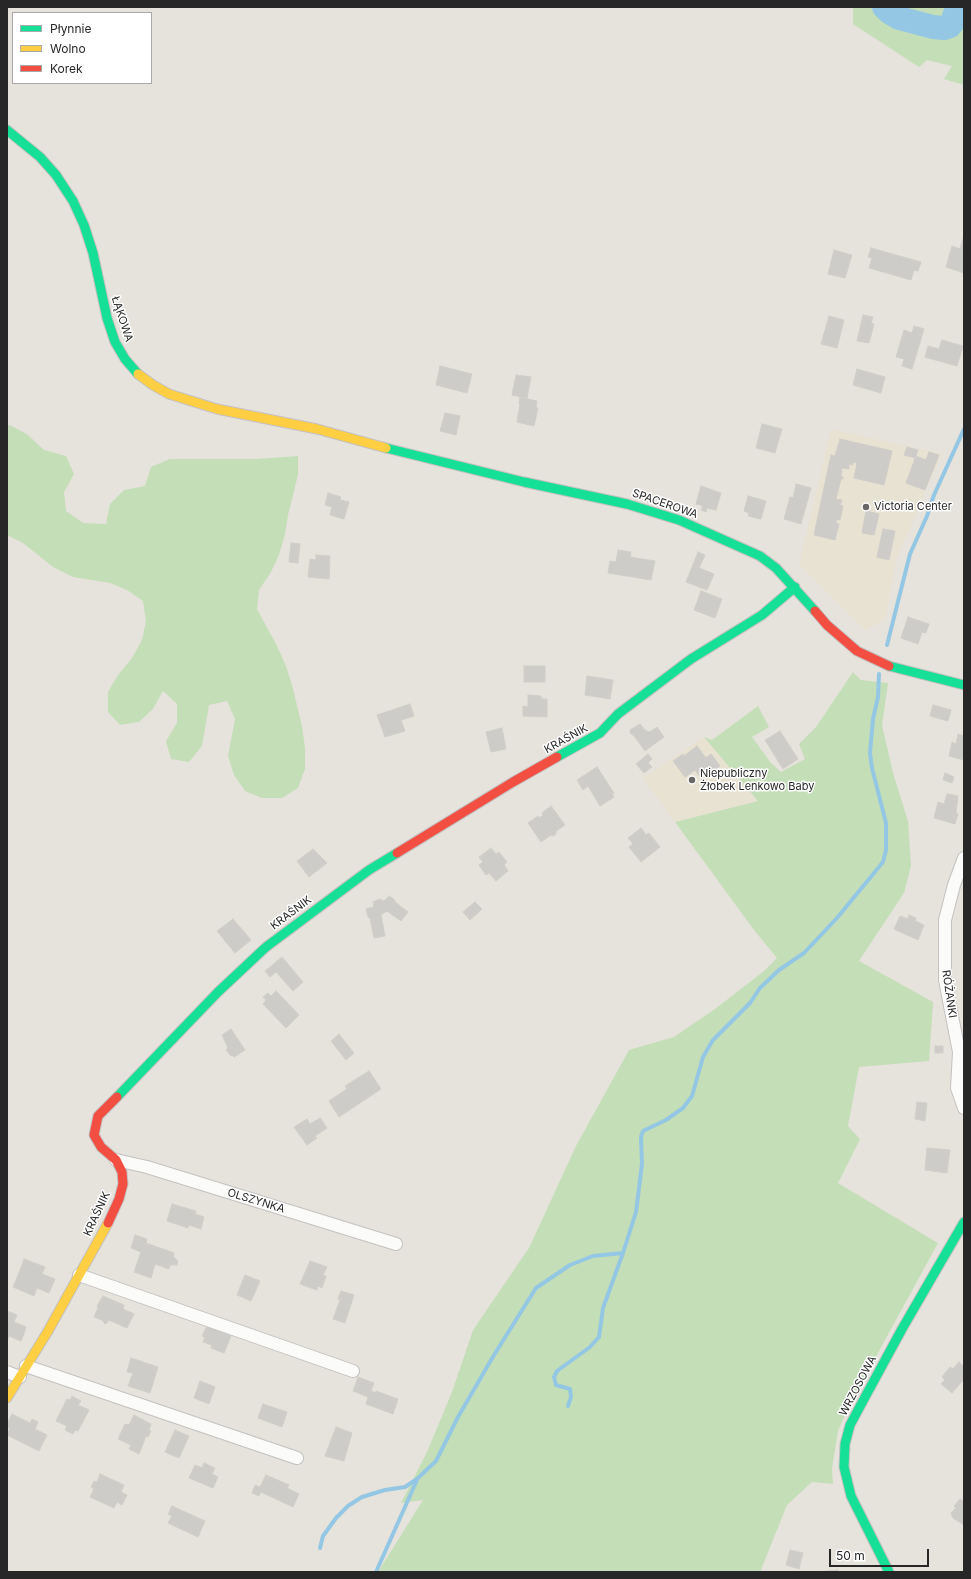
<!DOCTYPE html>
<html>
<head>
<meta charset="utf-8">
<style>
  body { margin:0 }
  #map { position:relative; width:971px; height:1579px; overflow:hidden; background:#e6e2dc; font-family:Inter,sans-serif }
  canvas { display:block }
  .frame { position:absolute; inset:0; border:8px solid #272727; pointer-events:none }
  .legend { position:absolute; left:12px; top:12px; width:140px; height:72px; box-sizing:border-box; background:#fff; border:1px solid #a9a9a9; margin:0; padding:5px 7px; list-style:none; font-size:12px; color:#272727 }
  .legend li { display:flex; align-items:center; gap:8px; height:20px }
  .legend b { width:20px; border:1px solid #a9a9a9 }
  .scale { position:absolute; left:829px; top:1549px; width:100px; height:18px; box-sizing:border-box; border:2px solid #272727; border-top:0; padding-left:5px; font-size:12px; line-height:14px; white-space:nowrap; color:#272727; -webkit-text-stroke:3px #fff; paint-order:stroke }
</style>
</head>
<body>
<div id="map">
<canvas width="971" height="1579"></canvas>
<div class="frame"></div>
<ul class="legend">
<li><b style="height:5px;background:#16e098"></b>Płynnie</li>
<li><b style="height:5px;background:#ffcf43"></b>Wolno</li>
<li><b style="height:5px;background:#f24e42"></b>Korek</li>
</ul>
<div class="scale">50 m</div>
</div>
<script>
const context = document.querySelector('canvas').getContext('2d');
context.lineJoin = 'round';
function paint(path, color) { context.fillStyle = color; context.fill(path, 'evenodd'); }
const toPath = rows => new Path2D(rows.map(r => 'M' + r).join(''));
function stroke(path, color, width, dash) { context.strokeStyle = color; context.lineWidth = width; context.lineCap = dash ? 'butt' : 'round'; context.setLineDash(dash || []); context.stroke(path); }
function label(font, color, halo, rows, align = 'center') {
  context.font = font + ' Inter,sans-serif'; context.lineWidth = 3; context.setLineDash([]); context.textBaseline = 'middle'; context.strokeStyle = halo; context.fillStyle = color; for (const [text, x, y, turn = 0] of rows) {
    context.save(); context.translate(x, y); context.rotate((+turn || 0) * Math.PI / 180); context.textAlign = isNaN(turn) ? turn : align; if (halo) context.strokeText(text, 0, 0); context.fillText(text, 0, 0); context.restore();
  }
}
const education = toPath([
  [831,429,942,454,896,560,885,620,865,630,799,565],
  [704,737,758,801,675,822,643,778]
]);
const green = toPath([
  [853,7,964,7,964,85,944,79,952,66,927,60,919,67,853,24],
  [10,425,28,435,44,450,66,456,74,474,64,492,66,511,83,523,106,524,110,504,124,490,145,486,151,467,170,459,257,459,298,456,298,475,288,515,285,534,279,555,271,572,259,590,257,609,277,646,286,666,292,685,302,726,305,748,305,769,298,788,282,798,262,798,245,791,234,775,228,756,235,719,227,701,209,705,202,746,189,762,171,759,166,741,177,723,177,704,163,691,153,709,139,722,120,725,108,712,108,692,118,675,132,658,142,640,146,621,143,601,127,590,110,583,73,577,53,567,23,543,7,535,7,426],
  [853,672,861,680,888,683,882,725,893,773,908,821,911,866,904,893,859,961,933,1002,929,1061,859,1067,848,1126,860,1139,838,1183,938,1243,849,1406,838,1431,832,1469,833,1484,812,1482,787,1505,760,1572,378,1572,423,1500,401,1503,427,1452,452,1392,473,1330,529,1248,576,1146,629,1050,674,1037,715,1009,764,971,777,958,754,930,675,822,758,801,704,737,712,740,758,706,769,727,752,737,771,763,781,772,805,759,799,744,816,727]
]);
const stream = toPath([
  [887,645,910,554,927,516,934,495,964,429],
  [568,1406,571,1397,570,1389,556,1385,554,1377,557,1371,590,1347,599,1337,603,1308,623,1253,636,1212,642,1164,641,1137,643,1131,666,1120,683,1108,692,1096,703,1057,713,1040,750,1003,760,988,779,970,804,953,837,918,883,862,886,850,886,823,872,768,870,753,873,719,878,697,879,674],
  [320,1548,323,1536,336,1518,348,1506,362,1497,385,1490,405,1487,417,1479,436,1461,458,1417,494,1355,536,1288,570,1265,593,1256,623,1253],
  [376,1572,417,1480]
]);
const river = toPath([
  [884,7,889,12,899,18,933,27,944,28,950,26,953,22,954,16,958,7]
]);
const building = toPath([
  [964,236,964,273,946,267,952,246,960,249,964,236],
  [871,248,921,262,918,271,914,270,911,280,869,268,872,258,868,257,871,248],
  [834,250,852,255,845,278,828,274,834,250],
  [863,315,873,317,871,323,874,324,869,343,857,341,863,315],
  [829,316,844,320,837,348,821,344,829,316],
  [914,326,924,329,912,369,902,366,904,359,896,357,904,330,912,333,914,326],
  [942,340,963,346,957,366,925,357,928,346,939,349,942,340],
  [440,366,472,374,467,393,436,385,440,366],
  [857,369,885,377,881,393,853,385,857,369],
  [516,375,531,377,527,398,512,395,516,375],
  [520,397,537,401,536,408,538,408,534,426,517,422,520,404,519,403,520,397],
  [445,413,460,416,456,435,440,431,445,413],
  [762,424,782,429,775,453,756,448,762,424],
  [840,439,892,451,884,485,854,478,857,463,853,462,853,465,849,464,849,469,842,468,844,458,835,456,840,439],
  [907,447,918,450,915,458,904,455,907,447],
  [929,452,939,455,925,490,906,483,916,456,926,460,929,452],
  [831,455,844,458,841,471,842,471,841,476,843,477,843,479,841,479,836,499,842,500,840,505,843,506,840,520,837,519,836,523,839,524,835,540,814,535,831,455],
  [796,484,811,488,801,524,784,519,790,497,793,498,796,484],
  [701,486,721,493,716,510,707,508,706,512,701,510,703,506,696,504,701,486],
  [328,493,341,497,340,500,349,502,344,519,330,515,332,507,325,505,328,493],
  [748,496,766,501,761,519,748,516,749,513,744,511,748,496],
  [866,511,879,514,874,535,862,533,866,511],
  [883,529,895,531,889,560,877,557,883,529],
  [291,543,300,544,298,563,289,562,291,543],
  [618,550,631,552,630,557,655,561,651,580,608,573,610,561,616,562,618,550],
  [698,552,705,555,699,568,714,574,707,590,686,582,698,552],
  [316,555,330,556,329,579,308,577,310,559,316,560,316,555],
  [701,591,722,599,715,618,694,610,701,591],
  [908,617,929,624,926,633,922,632,918,644,901,638,908,617],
  [524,666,545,666,545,682,524,682,524,666],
  [587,676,613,680,610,699,585,695,587,676],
  [528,695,541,696,541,699,547,699,547,717,523,716,523,706,528,707,528,695],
  [410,704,414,716,401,720,405,731,385,737,377,715,410,704],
  [933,705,951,710,948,721,930,716,933,705],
  [640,724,646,731,650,732,657,727,664,737,645,751,634,736,630,733,630,730,640,724],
  [502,728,506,749,491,752,486,732,502,728],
  [780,731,798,759,783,769,765,740,780,731],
  [958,734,964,736,964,760,949,756,952,742,956,744,958,734],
  [697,746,706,758,711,754,720,766,702,780,695,770,685,777,673,761,683,754,684,756,697,746],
  [648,754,652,759,648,763,652,767,644,773,636,764,648,754],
  [597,767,614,793,612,794,614,797,600,806,588,786,583,790,577,780,597,767],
  [945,773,954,777,952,783,943,780,945,773],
  [947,794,958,796,956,813,958,814,955,824,934,818,938,802,944,804,947,794],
  [551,806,565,825,556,831,556,834,553,836,551,835,541,842,528,823,538,816,539,818,543,815,542,813,551,806],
  [641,828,646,835,649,833,660,847,641,862,629,847,633,844,628,838,641,828],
  [491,848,496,854,499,852,507,862,504,865,508,871,496,881,489,873,486,875,479,865,483,862,479,857,491,848],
  [313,849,327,863,309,877,297,861,313,849],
  [389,896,394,899,395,902,408,912,401,921,387,911,381,915,385,936,374,938,370,918,368,917,366,909,374,907,373,902,379,899,384,901,389,896],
  [475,902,482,909,470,920,463,912,475,902],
  [909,915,916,918,915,921,924,925,918,940,894,929,900,916,908,919,909,915],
  [233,919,251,940,235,953,217,931,233,919],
  [282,957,303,982,293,991,276,972,270,977,265,971,282,957],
  [276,991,299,1015,286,1028,263,1004,266,1000,263,997,268,993,271,996,276,991],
  [231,1029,245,1050,234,1057,232,1055,231,1056,226,1050,228,1048,222,1035,231,1029],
  [339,1034,354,1053,346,1060,331,1041,339,1034],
  [935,1046,943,1046,943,1053,935,1053,935,1046],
  [369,1071,381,1089,339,1117,329,1101,347,1089,345,1086,369,1071],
  [917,1102,927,1103,925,1121,915,1119,917,1102],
  [320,1118,327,1128,315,1136,317,1138,307,1145,294,1127,307,1119,310,1124,320,1118],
  [927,1148,950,1150,947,1173,925,1170,927,1148],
  [172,1204,196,1211,195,1214,204,1217,201,1229,189,1225,188,1228,167,1221,172,1204],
  [135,1235,147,1239,146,1243,174,1253,173,1257,178,1261,177,1265,170,1265,169,1269,155,1264,151,1278,134,1272,141,1252,131,1248,135,1235],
  [24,1259,45,1267,42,1274,55,1279,52,1286,19,1273,24,1259],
  [310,1261,327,1267,323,1275,326,1276,322,1288,318,1286,317,1290,300,1284,310,1261],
  [19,1273,52,1286,49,1293,37,1288,34,1296,13,1287,19,1273],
  [245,1275,260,1281,251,1301,237,1295,245,1275],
  [341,1291,354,1295,345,1323,333,1319,340,1300,338,1299,341,1291],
  [103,1296,124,1305,123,1309,134,1314,127,1328,109,1320,107,1323,105,1324,102,1320,94,1317,98,1308,97,1306,103,1296],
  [7,1311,17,1315,14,1322,26,1327,24,1334,7,1327,7,1311],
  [208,1324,219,1328,218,1331,231,1336,224,1353,211,1348,212,1345,203,1342,205,1337,202,1336,208,1324],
  [7,1327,24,1334,21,1341,9,1336,7,1341,7,1327],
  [131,1358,158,1367,150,1393,128,1386,133,1373,127,1372,131,1358],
  [959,1362,964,1367,964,1379,952,1393,941,1384,945,1380,942,1377,950,1367,953,1369,959,1362],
  [358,1377,374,1383,371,1391,376,1393,376,1391,398,1399,393,1414,366,1404,368,1397,353,1391,358,1377],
  [200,1381,215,1387,209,1404,194,1398,200,1381],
  [72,1396,81,1401,78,1405,89,1410,78,1431,75,1430,73,1434,65,1430,67,1426,56,1421,67,1399,70,1400,72,1396],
  [263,1404,287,1412,282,1427,258,1418,263,1404],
  [12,1414,30,1423,32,1419,38,1422,35,1429,47,1435,39,1451,7,1435,10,1428,7,1427,7,1424,12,1414],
  [134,1415,151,1424,149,1430,151,1431,148,1437,146,1436,139,1454,129,1449,131,1445,118,1439,125,1424,129,1425,134,1415],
  [336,1427,352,1433,344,1461,325,1456,336,1427],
  [175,1430,189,1436,179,1458,165,1452,175,1430],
  [204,1463,215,1468,212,1474,218,1477,213,1488,189,1478,195,1465,202,1468,204,1463],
  [100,1474,124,1485,121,1492,127,1495,122,1505,117,1502,114,1508,90,1497,94,1489,91,1487,94,1481,97,1482,100,1474],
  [266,1475,289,1485,287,1488,299,1494,293,1507,261,1492,259,1496,252,1493,255,1485,260,1487,266,1475],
  [960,1499,964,1502,964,1525,953,1518,951,1513,956,1508,954,1506,960,1499],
  [172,1506,205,1521,198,1537,168,1523,172,1516,168,1514,172,1506],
  [790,1550,803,1553,799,1569,786,1565,790,1550],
  [838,1570,838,1572,817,1572,838,1570]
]);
const street = toPath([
  [964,858,954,885,945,920,945,980,959,1052,957,1088,964,1108],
  [116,1160,147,1167,396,1244],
  [79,1275,353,1371],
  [26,1366,297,1458],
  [7,1372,20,1377]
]);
const fast = toPath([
  [7,130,40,157,56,175,73,201,84,225,93,253,107,318,115,342,125,359,138,374],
  [386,448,524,482,627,504,679,520,760,556,776,568,815,611],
  [889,666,964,685],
  [557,757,600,733,618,714,691,659,762,615,795,587],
  [117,1097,218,992,266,947,369,870,397,853],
  [889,1572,851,1496,844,1467,845,1444,850,1425,865,1397,902,1329,964,1222]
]);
const slow = toPath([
  [138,374,153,385,169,394,217,409,317,429,386,448],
  [7,1398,48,1331,108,1223]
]);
const jam = toPath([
  [815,611,827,625,857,651,889,666],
  [397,853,513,782,557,757],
  [108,1223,119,1199,123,1184,122,1172,116,1160,101,1147,94,1135,98,1116,117,1097]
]);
const markers = [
  [866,507,4,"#6a6866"],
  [692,780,4,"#6a6866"]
];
const streetNames = [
  ["ŁĄKOWA",122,319,72],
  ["SPACEROWA",665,504,19],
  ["KRAŚNIK",566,739,-29],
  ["KRAŚNIK",291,913,-37],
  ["RÓŻANKI",949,994,82],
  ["OLSZYNKA",256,1201,17],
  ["KRAŚNIK",97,1214,-65],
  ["WRZOSOWA",858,1386,-62]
];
const poiNames = [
  ["Victoria Center",874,507],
  ["Niepubliczny",700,774],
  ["Żłobek Lenkowo Baby",700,787]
];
paint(education, '#e8e2d2');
paint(green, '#c4dfb7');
stroke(stream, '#94c7e3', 4);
stroke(river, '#94c7e3', 24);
paint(building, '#ceccc8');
stroke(building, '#d0cec9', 1);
stroke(street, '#c3c1c1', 14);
stroke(fast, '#c3c1c1', 11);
stroke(slow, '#c3c1c1', 11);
stroke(jam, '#c3c1c1', 11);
stroke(street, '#fbfbfa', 12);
stroke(fast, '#16e098', 9);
stroke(slow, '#ffcf43', 9);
stroke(jam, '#f24e42', 9);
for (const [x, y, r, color] of markers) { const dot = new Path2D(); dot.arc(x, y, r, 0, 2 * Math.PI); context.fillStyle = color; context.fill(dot); stroke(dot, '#fff', 1.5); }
label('11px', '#272727', '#fff', streetNames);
label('11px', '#272727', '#fff', poiNames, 'left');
</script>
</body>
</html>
